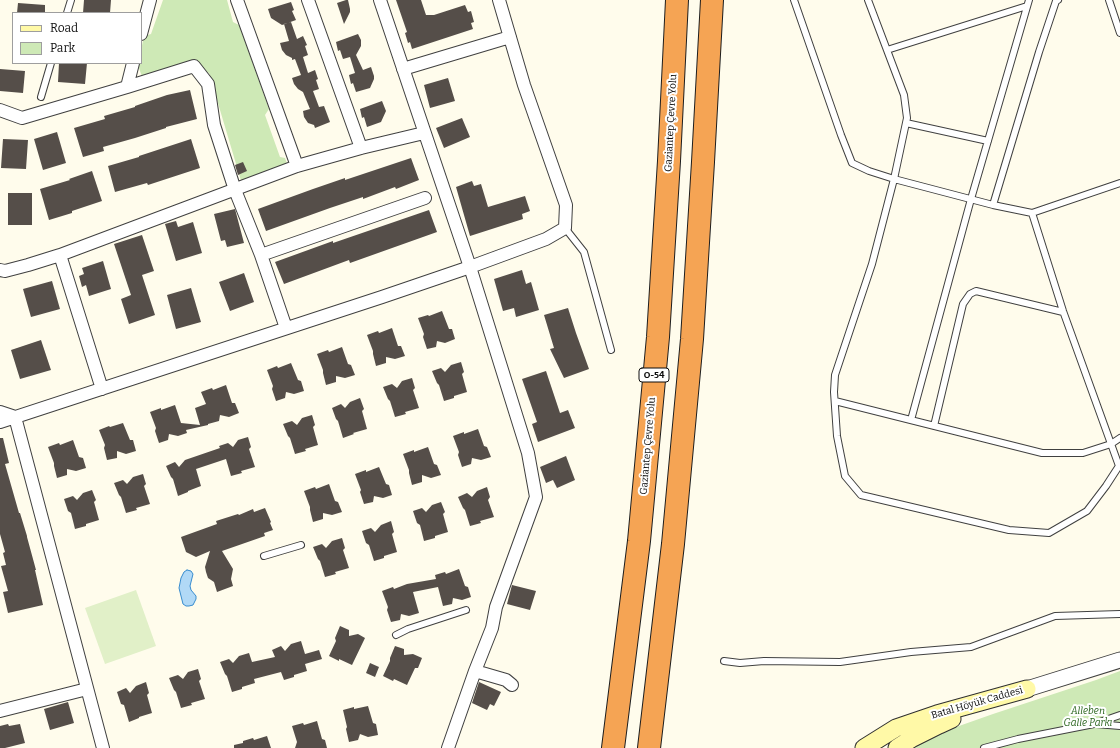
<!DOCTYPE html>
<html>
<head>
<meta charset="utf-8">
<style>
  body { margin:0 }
  #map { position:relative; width:1120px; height:748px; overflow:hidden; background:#fffcec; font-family:Bitter,serif }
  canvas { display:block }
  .legend { position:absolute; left:12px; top:12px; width:130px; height:52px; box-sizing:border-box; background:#fff; border:1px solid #9e9e9e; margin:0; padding:5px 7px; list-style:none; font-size:12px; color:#0d0d0d }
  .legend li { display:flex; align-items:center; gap:8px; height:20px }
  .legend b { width:20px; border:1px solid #9e9e9e }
</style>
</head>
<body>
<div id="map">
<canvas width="1120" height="748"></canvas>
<ul class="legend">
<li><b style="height:5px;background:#fff9a7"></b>Road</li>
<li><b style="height:11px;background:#cee9b6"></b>Park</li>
</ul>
</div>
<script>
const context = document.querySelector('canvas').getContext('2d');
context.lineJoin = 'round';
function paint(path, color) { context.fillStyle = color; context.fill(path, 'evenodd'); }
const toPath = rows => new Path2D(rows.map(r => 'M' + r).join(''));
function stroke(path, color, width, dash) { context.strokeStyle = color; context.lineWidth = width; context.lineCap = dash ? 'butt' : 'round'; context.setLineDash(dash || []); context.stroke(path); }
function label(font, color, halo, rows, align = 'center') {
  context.font = font + ' Bitter,serif'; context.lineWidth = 4; context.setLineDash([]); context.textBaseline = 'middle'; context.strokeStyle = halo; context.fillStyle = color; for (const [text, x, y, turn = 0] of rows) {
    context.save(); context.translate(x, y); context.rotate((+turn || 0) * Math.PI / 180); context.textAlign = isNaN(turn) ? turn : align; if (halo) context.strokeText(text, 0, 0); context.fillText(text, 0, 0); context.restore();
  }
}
const green = toPath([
  [163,0,227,0,233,22,239,25,269,109,265,115,280,157,285,158,289,169,242,184,209,73,204,71,143,80,138,65,138,63,141,63,141,50,144,36,151,34],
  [1120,671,1120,748,913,748,925,738,993,714,1096,680]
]);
const pitch = toPath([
  [136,590,156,646,105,664,85,608]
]);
const water = toPath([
  [187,570,191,571,193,574,190,586,191,590,196,596,196,599,193,605,189,606,186,606,183,604,179,588,181,578,184,572,187,570]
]);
const building = toPath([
  [84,0,111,0,110,13,83,13],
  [346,0,348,0,350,9,350,12,344,24,337,3],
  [396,0,421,0,426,15,434,15,465,5,468,12,471,11,474,22,471,23,473,29,412,49,410,42,408,43,405,33,407,32],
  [291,2,294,10,292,11,296,20,282,25,271,18,268,9],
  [18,3,45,5,45,13,17,13],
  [291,22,297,39,303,36,307,45,305,46,308,55,303,57,308,73,315,70,318,79,316,80,319,89,313,91,319,107,324,106,330,122,315,128,314,125,308,123,304,117,303,111,310,109,303,92,298,89,294,84,292,78,301,75,295,59,292,60,292,58,286,55,282,50,280,43,289,41,284,24],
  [358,34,361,40,361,46,356,55,363,70,371,67,374,76,374,79,370,88,356,92,353,83,351,84,349,75,355,73,350,57,343,59,340,50,338,51,336,42],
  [59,63,87,63,85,84,58,82],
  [0,69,25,71,23,93,0,91],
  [448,78,455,101,430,108,424,85],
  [190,90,197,119,166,127,166,128,135,138,103,147,104,151,83,157,74,128,105,119,104,116,135,107,135,106,167,95],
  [382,101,386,111,381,122,367,127,364,117,362,118,360,109],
  [462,118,470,137,444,148,436,128],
  [57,132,66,163,43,170,34,139],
  [3,139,28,140,26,169,1,168],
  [191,139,200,168,148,185,147,183,115,192,108,166,139,157,139,156],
  [411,158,419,180,396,189,395,187,363,199,363,197,330,208,266,231,258,209,313,189,345,178,345,180],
  [243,162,247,171,238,175,235,165],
  [92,171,102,201,72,211,72,213,49,220,40,189,70,180,69,179],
  [472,181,474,186,481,184,488,207,525,196,530,211,522,214,523,219,470,236,456,187],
  [8,193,32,193,32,225,8,225],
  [235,209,244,243,227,247,225,240,221,241,214,214],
  [429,210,437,232,350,263,349,260,284,284,275,262,333,241,333,243],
  [176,221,178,227,193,222,202,253,176,261,165,224],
  [142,235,154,271,142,275,155,315,129,324,121,299,131,295,114,244],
  [103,261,111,289,89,296,86,285,82,287,79,276,84,274,82,268],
  [522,270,526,284,531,282,539,310,516,317,514,308,503,311,494,279],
  [244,273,254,302,230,311,219,282],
  [52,281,60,309,31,317,23,289],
  [191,288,201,322,176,329,167,295],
  [568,308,576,333,589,369,564,378,550,349,554,348,544,315],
  [442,311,449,329,452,329,455,339,445,343,437,341,436,347,427,349,423,337,424,334,418,318,428,315,429,316],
  [392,328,398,346,401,346,405,356,395,359,386,357,386,363,376,366,373,354,373,351,367,335,378,331,379,333],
  [41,340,51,370,20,379,11,350],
  [342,347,348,364,351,365,355,375,345,378,336,376,336,382,326,385,323,373,323,370,317,354,328,350,329,352],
  [461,362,464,372,462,374,467,392,454,396,454,398,444,401,439,385,437,383,432,371,441,368,445,372,451,365],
  [291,363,298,380,301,381,304,391,294,394,286,392,285,398,276,401,272,389,273,386,267,370,277,366,278,368],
  [546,371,560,413,568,410,575,428,538,442,532,424,537,422,522,379],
  [412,378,415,388,413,390,419,408,405,412,406,414,395,417,390,401,388,399,383,387,392,384,397,388,402,381],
  [226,385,232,403,235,403,239,413,229,417,220,415,219,421,208,424,208,425,186,430,187,433,178,436,169,434,168,440,159,443,155,431,156,428,150,412,161,408,161,410,175,405,181,423,200,425,195,408,206,404,201,392,212,388,213,390],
  [360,398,364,409,362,411,367,429,353,433,354,434,343,438,338,421,336,419,332,408,341,404,345,408,350,402],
  [312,415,315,425,313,427,318,445,305,449,306,451,295,454,290,438,288,436,283,424,292,421,297,425,302,418],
  [123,423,130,440,133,440,136,451,126,454,117,451,117,458,107,460,104,448,105,445,99,430,109,426,110,427],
  [478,429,484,446,487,447,491,457,481,460,472,458,471,464,462,467,458,455,459,452,453,436,464,432,464,434],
  [248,437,251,447,249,449,255,467,241,471,242,473,231,476,226,459,196,469,201,486,188,491,188,492,178,496,173,479,171,477,166,466,175,462,179,467,185,460,220,448,219,446,228,443,233,447,238,440],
  [0,438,3,438,9,463,5,464,19,513,20,513,27,536,27,537,36,570,35,570,43,605,8,613,3,592,8,591,1,566,6,565,3,553,5,552,0,534],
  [73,440,79,457,83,458,86,468,76,471,67,469,67,475,57,478,54,466,54,463,48,447,59,443,60,445],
  [428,447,434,464,437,465,441,475,431,478,422,475,422,482,412,485,409,473,409,470,403,454,414,450,414,452],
  [566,456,575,480,557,488,553,480,546,483,540,467],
  [379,467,386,484,389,485,392,495,383,498,374,496,373,502,364,504,360,492,361,490,355,474,366,470,366,472],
  [143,474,146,484,144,486,150,504,136,508,137,510,126,513,121,497,119,495,114,483,123,480,127,484,133,477],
  [329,484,335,501,338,502,342,512,332,515,323,513,323,519,313,522,310,510,310,507,304,491,315,487,316,489],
  [487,487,490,497,488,500,494,517,480,521,481,523,470,526,465,510,463,508,458,497,467,493,472,497,477,491],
  [92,490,96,500,94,502,99,520,86,524,86,526,75,529,71,513,68,511,64,499,73,496,77,500,83,493],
  [441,502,445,512,443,514,448,532,435,536,435,538,424,541,420,525,417,523,413,511,422,508,426,512,432,505],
  [265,508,271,522,270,523,273,530,264,533,265,536,222,551,233,569,231,579,233,586,217,592,214,582,208,578,206,572,205,567,210,551,196,557,186,552,181,537,217,524,216,521,238,514,239,515,253,509,254,512],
  [391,521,394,532,392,534,397,552,384,556,384,558,374,561,369,545,366,543,362,531,371,528,375,532,381,525],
  [342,538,345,548,343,550,349,568,335,572,336,574,325,577,320,561,318,559,313,547,322,544,326,548,332,541],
  [459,569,465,586,468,587,471,597,462,600,453,598,452,604,443,606,438,587,413,592,419,613,409,616,401,614,400,620,391,622,387,610,388,607,382,591,393,587,394,589,407,584,436,579,435,575,445,572,446,574],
  [512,585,536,591,530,610,507,604],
  [340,626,349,630,349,636,358,634,365,638,352,665,339,659,339,661,329,656,336,641,335,638],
  [301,641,305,654,319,650,322,659,305,664,307,671,294,675,294,677,284,680,281,672,254,679,255,683,242,687,242,689,232,692,227,676,225,674,220,662,229,659,233,663,239,656,249,653,252,662,275,657,272,650,281,646,285,651,291,644],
  [395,646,404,649,404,655,413,654,422,658,418,668,415,668,407,685,394,679,393,681,383,676,390,661,390,658],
  [370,663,379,667,375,677,366,673],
  [198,669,201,679,199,681,205,699,191,703,192,705,181,708,176,692,174,690,169,678,178,675,183,679,188,672],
  [146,682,149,693,147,695,152,713,139,717,139,718,129,722,124,705,121,704,117,692,126,688,130,693,136,686],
  [479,682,501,692,494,706,490,704,487,710,472,703],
  [68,702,74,723,50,730,44,709],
  [368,706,373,723,376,724,378,735,368,737,360,734,358,740,349,742,346,729,347,727,343,710,354,707,354,709],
  [317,721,322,739,325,740,327,748,295,748,297,742,292,726,303,723,304,725],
  [8,724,9,726,20,724,25,743,5,748,0,748,0,726],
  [267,736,271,748,234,748,234,745,243,743,243,741,253,738,254,740]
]);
const service = toPath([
  [794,0,841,135,852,163,869,171,894,179,993,205,1032,213,1120,183],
  [868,0,904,95,907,118,894,179,872,264,835,375,834,392,837,436,845,476,861,495,1009,530,1049,533,1087,511,1106,486,1119,466,1063,311,1032,213],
  [1109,0,1120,33],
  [67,13,71,0],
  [887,50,1027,6],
  [41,97,51,63],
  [906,123,988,141],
  [993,205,1039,52,1056,1,1058,0],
  [565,228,584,252,611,350],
  [835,401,1042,453,1083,453,1111,444,1120,438],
  [911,420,971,199,1029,0],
  [934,426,963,304,970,294,976,291,1063,312],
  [264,556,301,545],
  [396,635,408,629,466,610],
  [724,661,740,663,764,661,840,662,911,652,971,647,1055,616,1120,614],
  [1096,724,1120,726],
  [984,748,1018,739,1094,724,1120,715]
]);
const minor = toPath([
  [237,0,297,166],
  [308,0,361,148],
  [380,0,470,267,528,453,536,497,496,607,492,628,475,671,448,748],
  [141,34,150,0],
  [403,69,510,37],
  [127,87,194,66,208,84,214,125,235,190,261,255,286,328],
  [0,110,22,118,127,87,133,63],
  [60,255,102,389],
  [261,255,425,198],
  [0,270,5,271,28,265,60,255,297,166,361,148,424,133],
  [0,412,15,417,103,748],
  [0,422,382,297,470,267,546,239,565,228,566,205,524,85,499,0],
  [475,671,506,680,512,685],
  [0,711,87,689]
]);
const tertiary = toPath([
  [1027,689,1120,660]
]);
const secondary = toPath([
  [864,748,896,728,937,714,1027,689],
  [897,748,911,739,939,725,952,719]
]);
const motorway = toPath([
  [613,748,639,541,658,337,669,161,677,0],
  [649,748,673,544,692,339,703,162,712,0]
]);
const shields = [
  [654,375,30]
];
const shieldNames = [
  ["O-54",654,375]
];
const streetNames = [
  ["Gaziantep Çevre Yolu",671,123,-87],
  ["Gaziantep Çevre Yolu",648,446,-85],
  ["Batal Höyük Caddesi",977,703,-16]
];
const parkNames = [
  ["Alleben",1088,711],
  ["Galle Parkı",1088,723]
];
paint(green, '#cee9b6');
paint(pitch, '#e1f0c8');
paint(water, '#b1d9f6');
stroke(water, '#388cce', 1);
paint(building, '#554e49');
stroke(service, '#404040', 8);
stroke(minor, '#404040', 14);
stroke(tertiary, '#404040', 17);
stroke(secondary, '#2f2f2f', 19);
stroke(motorway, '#1e1e1e', 24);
stroke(service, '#fff', 6);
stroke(minor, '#fff', 12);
stroke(tertiary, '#fff', 15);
stroke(secondary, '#fff9a7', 17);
stroke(motorway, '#f5a454', 22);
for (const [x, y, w] of shields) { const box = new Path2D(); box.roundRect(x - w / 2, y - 7, w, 14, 3); context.fillStyle = '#fff'; context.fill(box); stroke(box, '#0d0d0d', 1); }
label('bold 9px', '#0d0d0d', null, shieldNames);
label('10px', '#0d0d0d', '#fff', streetNames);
label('italic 10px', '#29641d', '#fff', parkNames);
</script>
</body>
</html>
